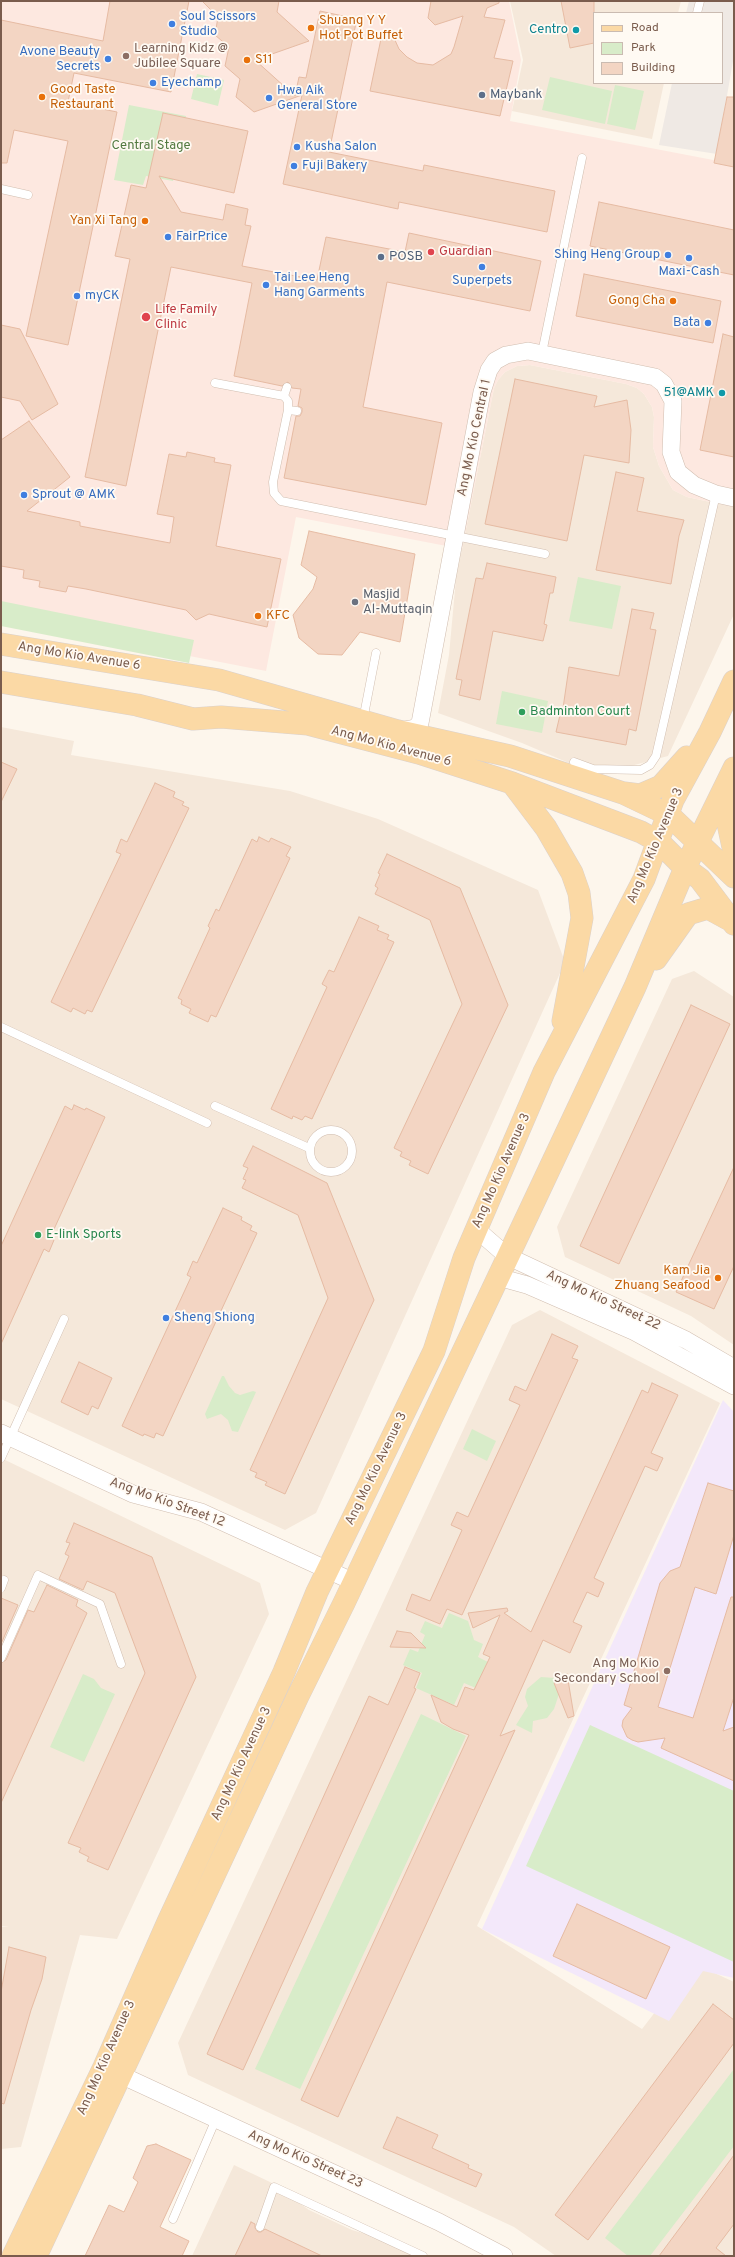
<!DOCTYPE html>
<html>
<head>
<meta charset="utf-8">
<style>
  body { margin:0 }
  #map { position:relative; width:735px; height:2257px; overflow:hidden; background:#fdf6ec; font-family:Overpass,sans-serif }
  canvas { display:block }
  .frame { position:absolute; inset:0; border:2px solid #7a5c4d; pointer-events:none }
  .legend { position:absolute; left:593px; top:12px; width:130px; height:72px; box-sizing:border-box; background:#fffaf3; border:1px solid #cabbb1; margin:0; padding:5px 7px; list-style:none; font-size:12px; color:#7a5c4d }
  .legend li { display:flex; align-items:center; gap:8px; height:20px }
  .legend b { width:20px; border:1px solid #cabbb1 }
</style>
</head>
<body>
<div id="map">
<canvas width="735" height="2257"></canvas>
<div class="frame"></div>
<ul class="legend">
<li><b style="height:5px;background:#fbd9a5"></b>Road</li>
<li><b style="height:11px;background:#d8ecc9"></b>Park</li>
<li><b style="height:11px;background:#f3d5c3"></b>Building</li>
</ul>
</div>
<script>
const context = document.querySelector('canvas').getContext('2d');
context.lineJoin = 'round';
function paint(path, color) { context.fillStyle = color; context.fill(path, 'evenodd'); }
const toPath = rows => new Path2D(rows.map(r => 'M' + r).join(''));
function stroke(path, color, width, dash) { context.strokeStyle = color; context.lineWidth = width; context.lineCap = dash ? 'butt' : 'round'; context.setLineDash(dash || []); context.stroke(path); }
function label(font, color, halo, rows, align = 'center') {
  context.font = font + ' Overpass,sans-serif'; context.lineWidth = 3.5; context.setLineDash([]); context.textBaseline = 'middle'; context.strokeStyle = halo; context.fillStyle = color; for (const [text, x, y, turn = 0] of rows) {
    context.save(); context.translate(x, y); context.rotate((+turn || 0) * Math.PI / 180); context.textAlign = isNaN(turn) ? turn : align; if (halo) context.strokeText(text, 0, 0); context.fillText(text, 0, 0); context.restore();
  }
}
const residential = toPath([
  [510,1,681,1,678,13,594,13,594,83,664,83,652,139,512,111,523,60],
  [530,365,626,384,637,388,644,394,652,407,654,417,653,447,659,466,673,490,687,497,734,507,734,614,668,756,597,775,522,743,438,713,449,655,456,579,494,388,498,380,505,372,517,366],
  [1,727,74,741,71,755,290,791,378,819,538,890,565,962,316,1513,285,1530,1,1399],
  [694,971,734,997,734,1345,691,1316,565,1257,557,1227,672,979],
  [540,1310,720,1403,477,1926,642,2029,693,1963,734,1982,734,2256,556,2256,514,2227,188,2075,178,2043,512,1325],
  [1,1458,260,1583,269,1614,117,1939,80,1935,21,2147,1,2149,1,1927,9,1927,1,1926],
  [234,2165,270,2182,309,2210,352,2230,410,2247,430,2256,192,2256]
]);
const commercial = toPath([
  [1,1,509,1,521,60,510,121,734,164,734,507,687,497,673,490,659,466,653,447,654,417,652,407,644,394,637,388,626,384,530,365,517,366,505,372,498,380,494,388,462,549,296,517,266,671,1,619]
]);
const industrial = toPath([
  [689,1,734,1,734,55,717,154,659,145,672,83,722,83,722,13,686,13]
]);
const education = toPath([
  [723,1400,734,1412,734,1978,703,1971,669,2021,482,1929]
]);
const green = toPath([
  [197,74,224,80,218,106,191,99],
  [550,77,612,91,605,124,542,110],
  [615,85,644,91,635,130,607,124],
  [129,105,186,116,173,181,146,176,143,185,114,180],
  [578,577,621,586,612,629,569,621],
  [1,601,194,640,189,663,1,626],
  [502,691,548,701,542,733,496,724],
  [222,1376,224,1376,229,1386,235,1393,240,1395,253,1391,256,1392,238,1432,232,1431,228,1420,221,1414,207,1419,205,1414],
  [472,1429,496,1441,487,1461,463,1449],
  [449,1613,468,1621,474,1640,483,1644,478,1657,490,1663,478,1689,464,1683,454,1705,416,1688,422,1673,403,1665,410,1649,418,1652,425,1635,420,1632,425,1621,442,1628],
  [83,1674,94,1679,101,1688,115,1694,84,1762,50,1747],
  [541,1677,555,1678,558,1682,559,1694,554,1709,547,1718,533,1721,532,1733,516,1725,528,1706,525,1697,527,1689],
  [421,1714,466,1736,300,2089,255,2069],
  [590,1725,734,1791,734,1962,526,1866],
  [734,2069,734,2146,650,2256,628,2256,605,2238]
]);
const building = toPath([
  [110,1,189,1,171,92,74,73,68,102,117,112,68,345,26,336,68,141,14,130,7,163,1,163,1,20,103,41,110,1],
  [202,1,279,1,277,12,309,41,255,60,295,96,299,77,306,78,320,11,343,16,342,21,356,23,329,152,423,171,424,165,555,191,547,232,399,202,398,209,283,184,302,95,254,112,236,97,240,79,225,66,229,47,215,35,218,17,202,1],
  [431,1,499,1,499,3,487,8,484,17,505,20,494,58,513,61,500,116,370,91,382,34,394,38,399,49,407,57,417,63,433,65,451,54,454,47,463,16,435,25,428,18,431,1],
  [561,1,594,1,594,43,570,48,561,1],
  [727,97,734,97,734,167,714,163,727,97],
  [163,113,248,131,234,193,159,176,181,212,223,220,226,204,248,209,245,225,251,226,242,266,317,280,326,237,405,252,409,233,541,261,530,311,387,282,363,407,442,423,426,505,284,478,296,416,300,416,302,412,302,408,298,406,301,389,292,388,288,382,282,386,234,376,252,283,171,267,126,486,85,477,130,259,115,256,131,185,146,188,163,113],
  [599,202,734,230,734,275,590,246,599,202],
  [584,274,721,301,713,343,576,316,584,274],
  [1,325,20,329,58,404,32,420,20,401,1,397,1,325],
  [723,334,734,337,734,457,700,450,723,334],
  [515,379,597,396,594,407,627,400,631,430,629,463,584,455,567,541,485,524,515,379],
  [29,421,70,477,27,511,80,522,80,526,170,543,174,517,157,514,169,454,186,457,187,452,215,458,214,462,231,465,216,546,281,559,267,627,209,614,196,620,186,610,86,589,68,586,66,592,39,587,40,581,23,578,24,570,1,566,1,440,29,421],
  [616,472,644,478,637,511,684,520,679,536,671,584,596,570,616,472],
  [309,531,415,554,400,642,360,632,342,655,318,654,299,638,293,615,313,589,317,577,301,565,309,531],
  [487,563,556,577,553,593,550,593,544,624,547,625,543,641,493,631,480,700,459,695,462,680,456,679,476,578,483,579,487,563],
  [632,609,654,613,650,629,656,630,636,731,629,729,626,745,556,732,560,715,562,715,569,667,619,676,632,609],
  [1,762,17,769,1,802,1,762],
  [155,783,175,792,173,797,184,802,182,805,189,808,92,1012,87,1010,85,1014,73,1008,71,1012,51,1002,121,854,116,852,121,839,127,842,155,783],
  [259,837,269,842,271,838,291,847,286,856,290,858,216,1017,211,1015,208,1022,189,1013,191,1009,181,1004,182,1000,178,998,210,928,208,926,216,909,219,911,252,839,257,842,259,837],
  [387,854,460,888,508,1005,428,1174,409,1165,411,1161,400,1156,402,1152,394,1148,462,1004,430,920,375,894,378,888,375,886,380,874,378,873,387,854],
  [359,917,379,926,377,930,389,935,387,939,394,942,312,1119,305,1116,302,1120,293,1116,292,1119,271,1109,327,987,322,984,329,970,334,972,359,917],
  [691,1005,730,1024,619,1264,580,1246,691,1005],
  [74,1105,85,1110,86,1108,105,1117,50,1238,54,1240,49,1252,44,1249,1,1344,1,1246,65,1106,72,1110,74,1105],
  [253,1146,327,1183,374,1300,285,1494,265,1485,267,1482,255,1477,257,1473,250,1470,328,1298,298,1215,242,1188,246,1180,243,1179,248,1168,243,1166,253,1146],
  [734,1167,734,1266,714,1309,676,1292,734,1167],
  [223,1208,242,1217,241,1220,252,1226,250,1230,257,1233,163,1436,156,1433,154,1438,144,1434,143,1436,122,1426,191,1277,187,1275,193,1261,197,1263,223,1208],
  [552,1334,578,1346,572,1358,578,1360,462,1615,447,1609,440,1624,406,1610,412,1594,430,1601,462,1530,451,1525,457,1512,468,1517,520,1405,509,1400,515,1386,526,1391,552,1334],
  [79,1362,112,1378,98,1409,92,1406,88,1415,61,1402,79,1362],
  [652,1383,678,1395,651,1453,663,1458,657,1471,645,1466,631,1497,594,1578,604,1583,598,1597,587,1592,573,1622,582,1626,570,1653,543,1640,500,1736,515,1730,338,2117,301,2100,469,1735,453,1729,441,1722,431,1695,457,1707,465,1687,474,1690,490,1657,483,1654,500,1615,473,1628,468,1613,507,1608,508,1611,504,1613,531,1632,642,1390,648,1393,652,1383],
  [708,1483,734,1491,734,1535,716,1594,695,1587,658,1707,693,1718,731,1597,734,1597,734,1697,723,1731,734,1727,734,1781,661,1748,665,1738,638,1742,632,1740,627,1737,622,1726,623,1720,632,1708,624,1705,660,1583,670,1571,680,1567,708,1483],
  [74,1523,152,1557,196,1677,108,1870,87,1861,89,1857,79,1852,81,1848,68,1843,145,1673,115,1593,87,1581,83,1590,59,1579,69,1556,65,1554,70,1543,66,1542,74,1523],
  [47,1585,78,1600,76,1606,87,1613,1,1803,1,1663,6,1660,28,1610,34,1612,47,1585],
  [1,1598,18,1605,1,1644,1,1598],
  [397,1631,411,1633,426,1648,390,1647,397,1631],
  [405,1667,420,1673,414,1688,416,1689,243,2070,207,2054,369,1696,388,1705,405,1667],
  [567,1674,574,1716,568,1718,554,1683,567,1674],
  [577,1904,670,1947,646,1999,553,1956,577,1904],
  [9,1947,46,1957,42,1979,31,2010,4,2104,1,2103,1,1992,9,1947],
  [713,2004,734,2020,734,2043,588,2240,555,2215,713,2004],
  [397,2117,438,2135,432,2148,469,2165,468,2168,482,2174,476,2187,383,2148,397,2117],
  [156,2144,191,2160,160,2227,189,2241,182,2256,85,2256,109,2205,124,2212,138,2182,133,2178,147,2146,156,2144],
  [734,2155,734,2224,716,2248,726,2256,659,2256,734,2155],
  [251,2222,255,2224,255,2228,258,2232,261,2232,265,2229,322,2256,235,2256,251,2222]
]);
const service = toPath([
  [697,13,700,1],
  [1,189,28,195],
  [542,353,582,158],
  [215,383,284,396,288,401,288,410,273,482,274,493,281,501,545,554],
  [284,396,287,387],
  [288,410,297,411],
  [363,720,376,653],
  [574,762,593,769,641,770,650,765,656,756,716,494],
  [1,1027,207,1123],
  [215,1106,309,1148],
  '310 1151a21 21 0 1 1 42 0a21 21 0 1 1-42 0Z',
  [1,1458,64,1319],
  [1,1588,4,1580],
  [1,1658,38,1575,100,1604,121,1664],
  [173,2219,216,2119],
  [260,2227,274,2187,423,2256]
]);
const minor = toPath([
  [398,731,415,728,420,723,482,392,489,370,495,361,506,355,528,351,655,377,664,384,673,401,671,452,678,472,694,485,716,494,734,498],
  [476,1229,507,1256,686,1340,734,1368],
  [498,1277,527,1285,635,1332,734,1386],
  [1,1433,133,1494,201,1512,354,1582],
  [110,2070,439,2222,504,2256]
]);
const primary = toPath([
  [1,644,219,680,398,731,510,756,623,793,669,815,734,877],
  [1,682,137,705,193,719,221,717,308,724,419,753,512,783,641,832,659,842,685,868,700,879,734,924],
  [512,783,546,828,572,873,579,893,582,918,563,1021],
  [624,793,640,795,661,786,687,757],
  [722,795,734,852],
  [656,959,688,914,708,908,730,920],
  [13,2256,104,2067,168,1922,284,1672,317,1592,434,1351,464,1258,544,1072,644,879,673,800,710,732,734,681],
  [36,2256,298,1696,344,1603,531,1208,635,987,685,868,734,768]
]);
const markers = [
  [172,24,4,"#3f7fe0"],
  [311,28,4,"#e8710a"],
  [576,30,4,"#0f9aa8"],
  [126,56,4,"#8d6e63"],
  [108,59,4,"#3f7fe0"],
  [247,60,4,"#e8710a"],
  [153,83,4,"#3f7fe0"],
  [482,95,4,"#5c6f8a"],
  [42,97,4,"#e8710a"],
  [269,98,4,"#3f7fe0"],
  [297,147,4,"#3f7fe0"],
  [294,166,4,"#3f7fe0"],
  [145,221,4,"#e8710a"],
  [168,237,4,"#3f7fe0"],
  [431,252,4,"#e0444e"],
  [668,255,4,"#3f7fe0"],
  [381,257,4,"#5c6f8a"],
  [689,258,4,"#3f7fe0"],
  [482,267,4,"#3f7fe0"],
  [266,285,4,"#3f7fe0"],
  [77,296,4,"#3f7fe0"],
  [673,301,4,"#e8710a"],
  [146,317,5,"#e0444e"],
  [708,323,4,"#3f7fe0"],
  [722,393,4,"#0f9aa8"],
  [24,495,4,"#3f7fe0"],
  [355,602,4,"#6b7280"],
  [258,616,4,"#e8710a"],
  [522,712,4,"#2e9e5b"],
  [38,1235,4,"#2e9e5b"],
  [718,1278,4,"#e8710a"],
  [166,1318,4,"#3f7fe0"],
  [667,1671,4,"#8d6e63"]
];
const shopNames = [
  ["Soul Scissors",180,17],
  ["Studio",180,32],
  ["Avone Beauty",100,52,"right"],
  ["Secrets",100,67,"right"],
  ["Eyechamp",161,83],
  ["Hwa Aik",277,91],
  ["General Store",277,106],
  ["Kusha Salon",305,147],
  ["Fuji Bakery",302,166],
  ["FairPrice",176,237],
  ["Shing Heng Group",660,255,"right"],
  ["Maxi-Cash",689,272,"center"],
  ["Tai Lee Heng",274,278],
  ["Hang Garments",274,293],
  ["Superpets",482,281,"center"],
  ["myCK",85,296],
  ["Bata",700,323,"right"],
  ["Sprout @ AMK",32,495],
  ["Sheng Shiong",174,1318]
];
const foodNames = [
  ["Shuang Y Y",319,21],
  ["Hot Pot Buffet",319,36],
  ["S11",255,60],
  ["Good Taste",50,90],
  ["Restaurant",50,105],
  ["Yan Xi Tang",137,221,"right"],
  ["Gong Cha",665,301,"right"],
  ["KFC",266,616],
  ["Kam Jia",710,1271,"right"],
  ["Zhuang Seafood",710,1286,"right"]
];
const cultureNames = [
  ["Centro",568,30],
  ["51@AMK",714,393]
];
const educationNames = [
  ["Learning Kidz @",134,49],
  ["Jubilee Square",134,64],
  ["Ang Mo Kio",659,1664,"right"],
  ["Secondary School",659,1679,"right"]
];
const serviceNames = [
  ["Maybank",490,95],
  ["POSB",389,257]
];
const parkNames = [
  ["Central Stage",151,146]
];
const healthNames = [
  ["Guardian",439,252],
  ["Life Family",155,310],
  ["Clinic",155,325]
];
const streetNames = [
  ["Ang Mo Kio Central 1",475,438,-78],
  ["Ang Mo Kio Avenue 6",79,657,9],
  ["Ang Mo Kio Avenue 6",391,747,15],
  ["Ang Mo Kio Avenue 3",656,846,-67],
  ["Ang Mo Kio Avenue 3",502,1171,-66],
  ["Ang Mo Kio Street 22",603,1301,25],
  ["Ang Mo Kio Avenue 3",377,1469,-64],
  ["Ang Mo Kio Street 12",167,1503,20],
  ["Ang Mo Kio Avenue 3",242,1764,-65],
  ["Ang Mo Kio Avenue 3",107,2058,-66],
  ["Ang Mo Kio Street 23",305,2160,24]
];
const worshipNames = [
  ["Masjid",363,595],
  ["Al-Muttaqin",363,610]
];
const leisureNames = [
  ["Badminton Court",530,712],
  ["E-link Sports",46,1235]
];
paint(residential, '#f5e8da');
paint(commercial, '#fde8e0');
paint(industrial, '#efe9e4');
paint(education, '#f3e8fa');
paint(green, '#d8ecc9');
paint(building, '#f3d5c3');
stroke(building, '#e6bba3', 1);
stroke(service, '#d1beb0', 9);
stroke(minor, '#d1beb0', 18);
stroke(primary, '#dad1cd', 23);
stroke(service, '#fff', 8);
stroke(minor, '#fff', 17);
stroke(primary, '#fbd9a5', 22);
for (const [x, y, r, color] of markers) { const dot = new Path2D(); dot.arc(x, y, r, 0, 2 * Math.PI); context.fillStyle = color; context.fill(dot); stroke(dot, '#fffaf3', 1.5); }
label('13px', '#366cbe', '#fffaf3', shopNames, 'left');
label('13px', '#c56008', '#fffaf3', foodNames, 'left');
label('13px', '#0d838f', '#fffaf3', cultureNames, 'right');
label('13px', '#785e54', '#fffaf3', educationNames, 'left');
label('13px', '#4e5e75', '#fffaf3', serviceNames, 'left');
label('13px', '#537a41', '#fffaf3', parkNames);
label('13px', '#be3a42', '#fffaf3', healthNames, 'left');
label('13px', '#7a5c4d', '#fffaf3', streetNames);
label('13px', '#5b616d', '#fffaf3', worshipNames, 'left');
label('13px', '#27864d', '#fffaf3', leisureNames, 'left');
</script>
</body>
</html>
